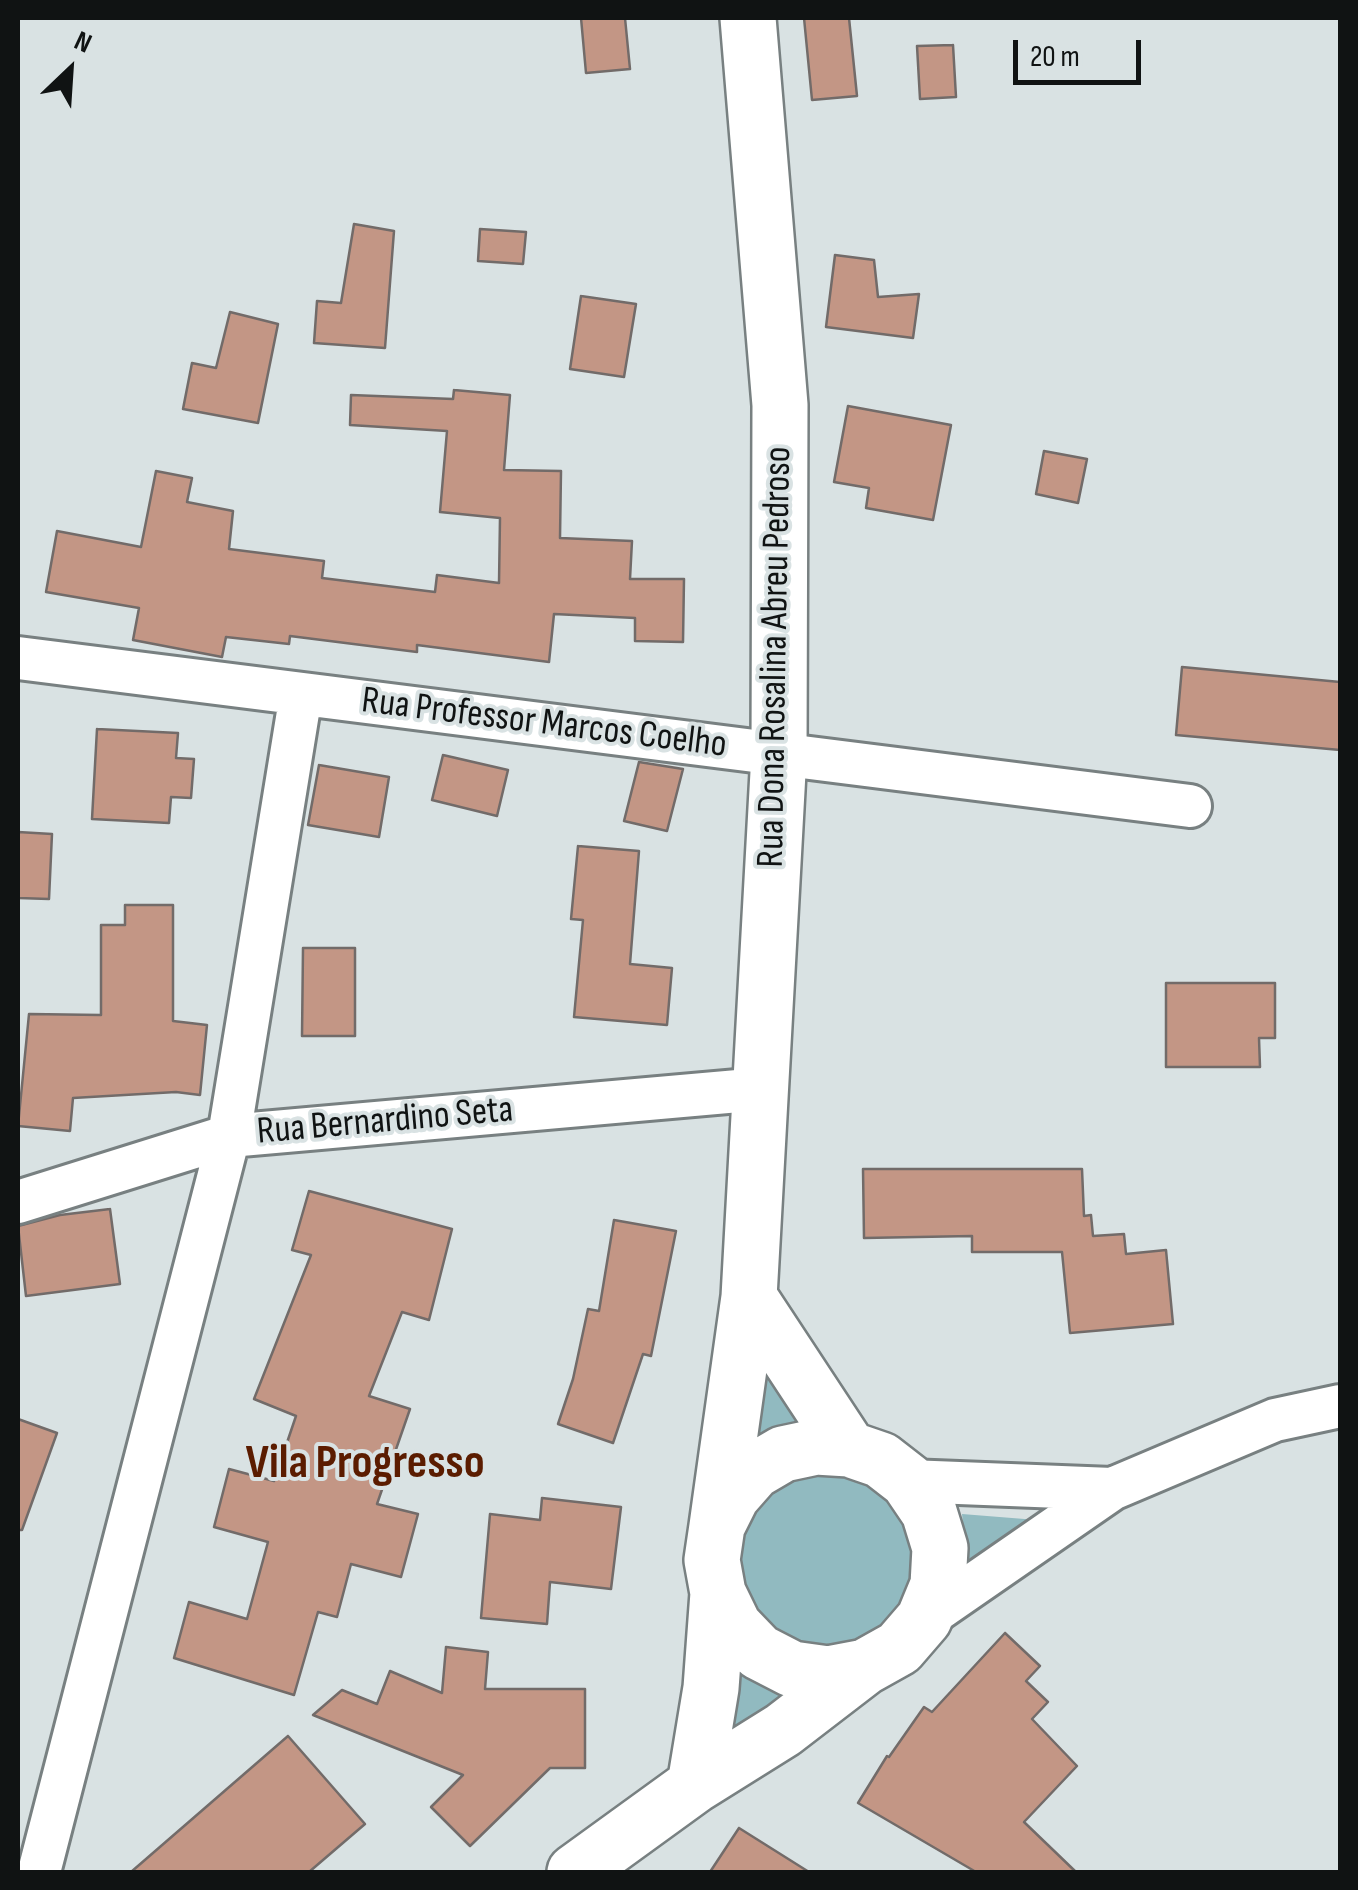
<!DOCTYPE html>
<html>
<head>
<meta charset="utf-8">
<style>
  body { margin:0 }
  #map { position:relative; width:1358px; height:1890px; overflow:hidden; background:#d9e2e3; font-family:"Sofia Sans Condensed",sans-serif }
  canvas { display:block }
  .frame { position:absolute; inset:0; border:20px solid #101313; pointer-events:none }
  .north { position:absolute; left:20px; top:20px; width:100px; height:100px; -webkit-text-stroke:8px #d9e2e3; paint-order:stroke; rotate:25deg; font-size:28px; font-weight:700; line-height:40px; text-align:center; color:#101313 }
  .north::after { content:''; display:block; margin:auto; width:35px; height:45px; background:#101313; clip-path:polygon(50% 0,100% 100%,50% 72%,0 100%) }
  .scale { position:absolute; left:1013px; top:40px; width:128px; height:45px; box-sizing:border-box; border:5px solid #101313; border-top:0; padding-left:12px; font-size:30px; line-height:35px; white-space:nowrap; color:#101313; -webkit-text-stroke:8px #d9e2e3; paint-order:stroke }
</style>
</head>
<body>
<div id="map">
<canvas width="1358" height="1890"></canvas>
<div class="frame"></div>
<div class="north">N</div>
<div class="scale">20 m</div>
</div>
<script>
const context = document.querySelector('canvas').getContext('2d');
context.lineJoin = 'round';
function paint(path, color) { context.fillStyle = color; context.fill(path, 'evenodd'); }
const toPath = rows => new Path2D(rows.map(r => 'M' + r).join(''));
function stroke(path, color, width, dash) { context.strokeStyle = color; context.lineWidth = width; context.lineCap = dash ? 'butt' : 'round'; context.setLineDash(dash || []); context.stroke(path); }
function label(font, color, halo, rows, align = 'center') {
  context.font = font + ' "Sofia Sans Condensed",sans-serif'; context.lineWidth = 8; context.setLineDash([]); context.textBaseline = 'middle'; context.strokeStyle = halo; context.fillStyle = color; for (const [text, x, y, turn = 0] of rows) {
    context.save(); context.translate(x, y); context.rotate((+turn || 0) * Math.PI / 180); context.textAlign = isNaN(turn) ? turn : align; if (halo) context.strokeText(text, 0, 0); context.fillText(text, 0, 0); context.restore();
  }
}
const green = toPath([
  [758,1335,800,1422,748,1448],
  '739 1559a87 87 0 1 1 174 0a87 87 0 1 1-174 0Z',
  [962,1514,1037,1520,968,1570],
  [734,1664,795,1697,730,1745]
]);
const building = toPath([
  [581,18,625,18,630,69,586,73,581,18],
  [804,18,849,18,857,96,812,100,804,18],
  [953,45,956,97,920,99,917,46,953,45],
  [354,224,394,231,385,348,314,343,317,301,341,303,354,224],
  [480,229,526,232,523,264,478,261,480,229],
  [835,255,874,260,878,297,919,294,913,338,826,327,835,255],
  [581,296,636,304,624,377,570,369,581,296],
  [230,312,278,324,258,423,183,409,192,363,216,368,230,312],
  [454,390,510,395,504,470,561,471,560,538,632,541,630,579,684,579,683,642,635,641,635,618,554,614,549,662,417,645,417,652,290,636,289,644,226,637,222,657,133,640,139,608,46,592,57,531,141,547,156,471,192,478,187,502,233,511,229,549,324,561,322,578,435,592,437,575,499,583,500,518,440,512,447,431,350,425,351,395,453,399,454,390],
  [848,406,951,425,933,520,866,508,869,488,834,482,848,406],
  [1044,451,1087,459,1078,503,1036,494,1044,451],
  [1182,667,1340,682,1340,750,1176,735,1182,667],
  [97,729,178,733,176,758,194,759,191,798,171,797,169,823,92,819,97,729],
  [443,755,508,770,497,816,432,800,443,755],
  [639,762,683,769,667,831,624,821,639,762],
  [319,765,389,777,379,837,308,825,319,765],
  [18,832,52,834,49,899,18,898,18,832],
  [578,846,639,851,630,964,672,968,667,1025,574,1017,583,920,571,919,578,846],
  [125,905,173,905,173,1021,207,1025,200,1095,176,1092,73,1098,70,1131,18,1126,29,1014,101,1015,101,925,125,925,125,905],
  [303,948,355,948,355,1036,302,1036,303,948],
  [1166,983,1275,983,1275,1038,1259,1038,1260,1067,1166,1067,1166,983],
  [863,1169,1082,1169,1084,1216,1091,1215,1093,1236,1124,1234,1126,1254,1166,1250,1173,1324,1070,1333,1062,1252,972,1252,972,1236,864,1238,863,1169],
  [309,1191,452,1229,429,1320,402,1312,369,1396,410,1409,377,1504,418,1514,401,1577,351,1564,337,1617,318,1612,294,1695,174,1658,189,1602,247,1619,268,1542,214,1527,229,1469,274,1481,296,1416,254,1399,311,1255,292,1250,309,1191],
  [110,1209,120,1284,26,1296,18,1226,60,1215,110,1209],
  [614,1220,676,1231,651,1356,643,1354,613,1443,558,1424,573,1379,588,1309,599,1311,614,1220],
  [18,1419,57,1433,22,1530,18,1530,18,1419],
  [542,1498,621,1507,611,1589,550,1582,547,1624,481,1618,490,1514,540,1520,542,1498],
  [1005,1633,1040,1666,1026,1681,1048,1702,1032,1719,1077,1766,1024,1822,1076,1872,976,1872,858,1803,887,1756,889,1757,924,1707,932,1712,1005,1633],
  [446,1647,488,1652,485,1689,585,1689,585,1768,550,1768,470,1846,431,1807,463,1775,313,1715,342,1690,377,1704,390,1671,442,1693,446,1647],
  [288,1736,365,1824,309,1872,131,1872,288,1736],
  [739,1828,809,1872,710,1872,739,1828]
]);
const minor = toPath([
  [18,658,1190,806],
  [18,1202,229,1136,761,1089],
  [908,1481,1112,1489],
  [924,1619,1112,1489,1275,1420,1340,1406],
  [39,1872,229,1136,301,694]
]);
const major = toPath([
  [749,1297,849,1449],
  [717,1526,749,1297,779,754,780,405,748,18],
  [695,1785,711,1688,718,1593],
  [575,1872,695,1785,783,1730,865,1667,899,1648,924,1619,938,1585,940,1548,929,1512,908,1481,881,1460,849,1449,816,1447,783,1454,754,1471,732,1496,717,1526,712,1560,718,1593,734,1626,759,1652,792,1669,828,1674,865,1667]
]);
const streetNames = [
  ["Rua Dona Rosalina Abreu Pedroso",776,657,-89],
  ["Rua Professor Marcos Coelho",544,724,7],
  ["Rua Bernardino Seta",385,1122,-5]
];
const districtNames = [
  ["Vila Progresso",365,1465]
];
paint(green, '#91bac0');
paint(building, '#c39685');
stroke(building, '#726b69', 2.5);
stroke(minor, '#788081', 48);
stroke(major, '#788081', 60);
stroke(minor, '#fff', 42);
stroke(major, '#fff', 55);
label('38px', '#101313', '#d9e2e3', streetNames);
label('bold 48px', '#5b1c00', '#d9e2e3', districtNames);
</script>
</body>
</html>
